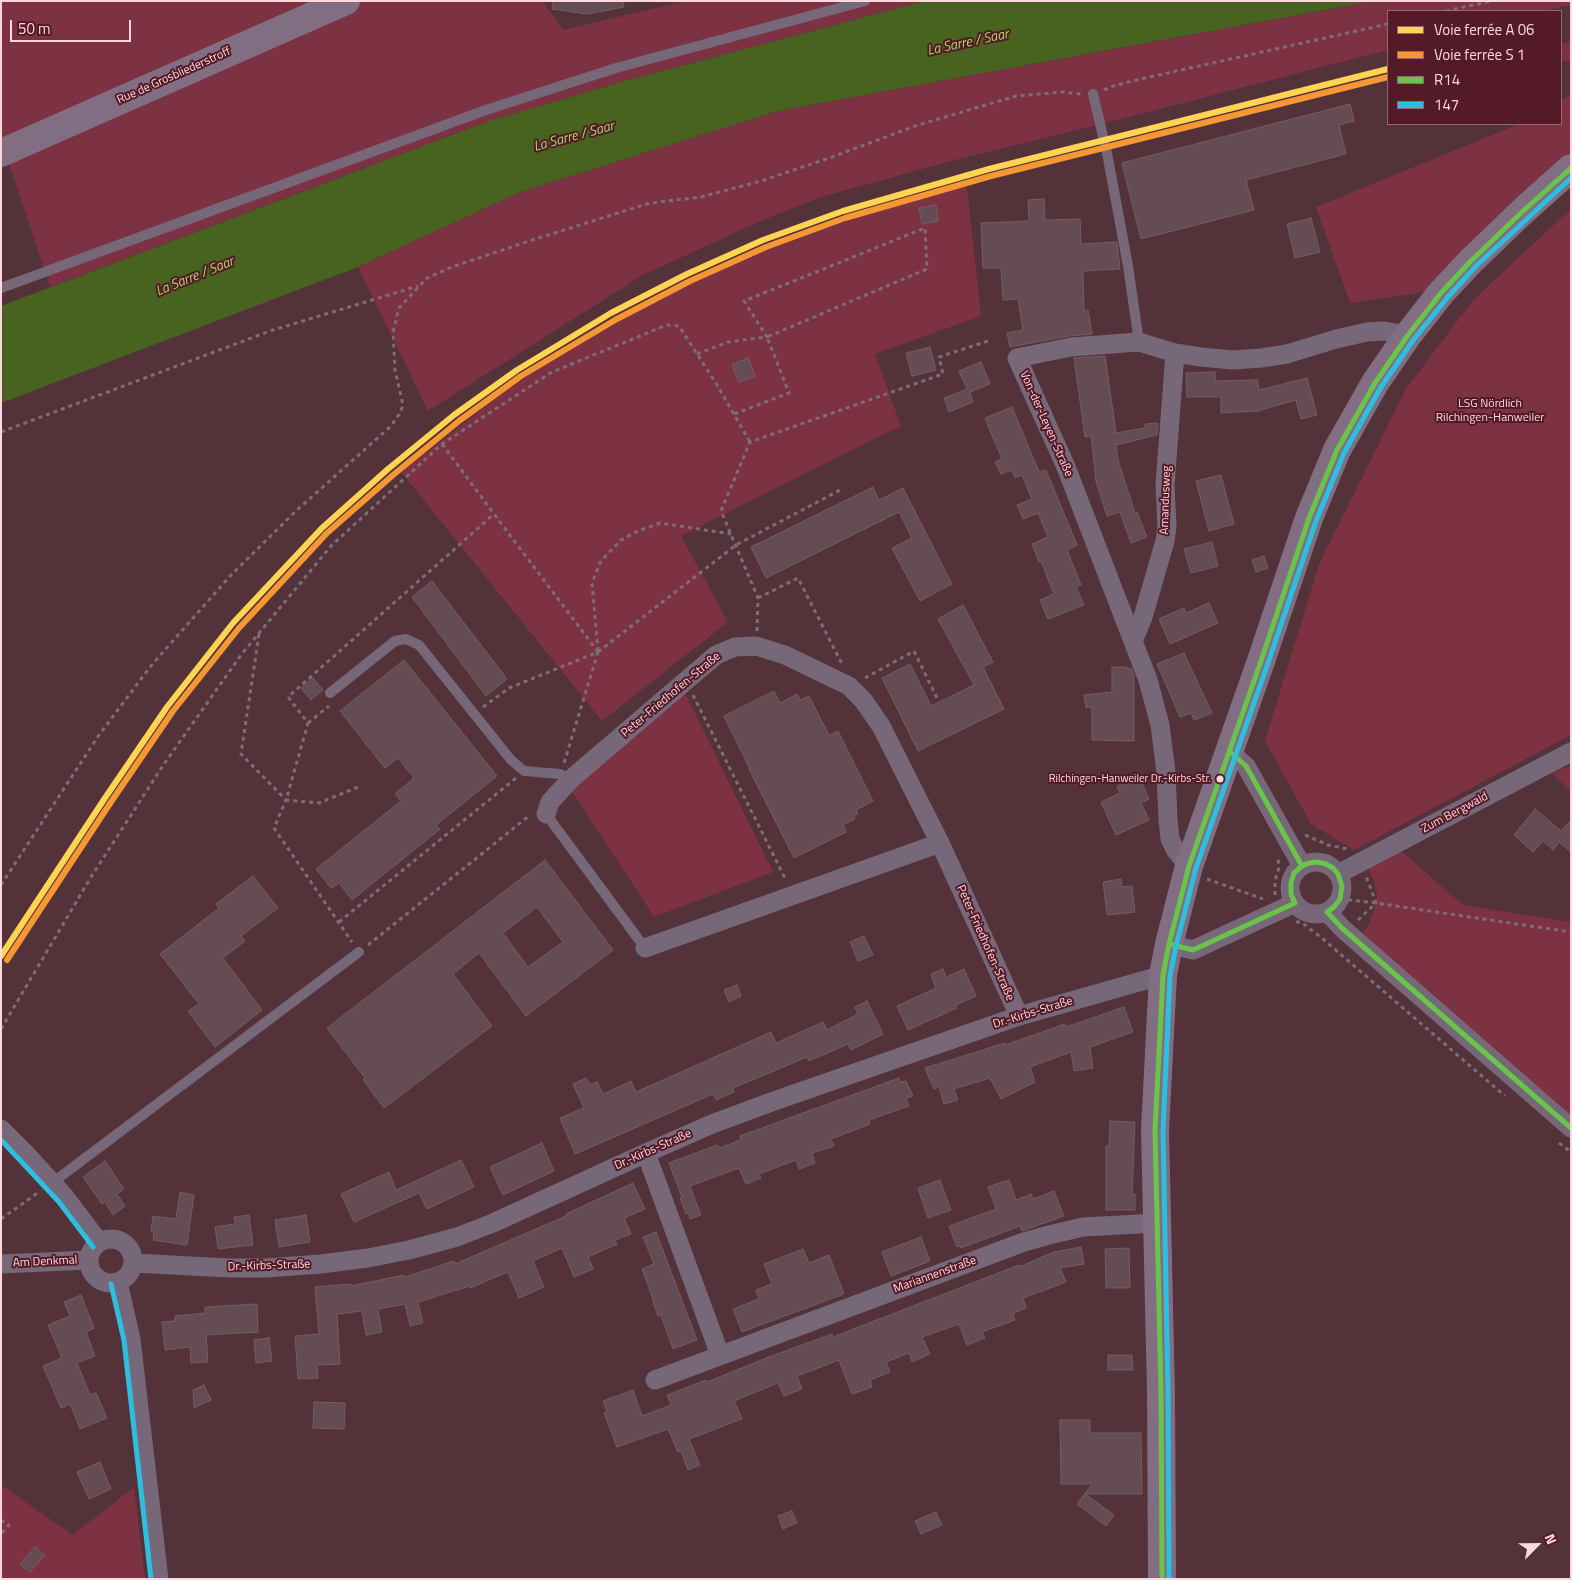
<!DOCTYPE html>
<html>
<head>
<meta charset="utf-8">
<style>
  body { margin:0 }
  #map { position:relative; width:1572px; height:1580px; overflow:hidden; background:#533239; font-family:"Titillium Web",sans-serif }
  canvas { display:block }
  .frame { position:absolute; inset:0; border:2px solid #fed8dc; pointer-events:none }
  .legend { position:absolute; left:1387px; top:10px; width:175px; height:115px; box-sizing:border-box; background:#541a27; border:1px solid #98666f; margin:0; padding:6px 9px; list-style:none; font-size:15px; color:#fed8dc }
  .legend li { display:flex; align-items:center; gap:10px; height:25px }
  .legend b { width:25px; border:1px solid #98666f }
  .north { position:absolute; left:1512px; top:1520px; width:50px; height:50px; -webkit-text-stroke:4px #541a27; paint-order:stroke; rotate:67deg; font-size:14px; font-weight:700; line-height:20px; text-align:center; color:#fed8dc }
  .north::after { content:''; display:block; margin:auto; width:18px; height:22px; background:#fed8dc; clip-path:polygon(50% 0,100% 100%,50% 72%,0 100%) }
  .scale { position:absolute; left:10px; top:20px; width:121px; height:22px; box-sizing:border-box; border:2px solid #fed8dc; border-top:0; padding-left:6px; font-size:15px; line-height:18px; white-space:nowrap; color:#fed8dc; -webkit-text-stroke:4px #541a27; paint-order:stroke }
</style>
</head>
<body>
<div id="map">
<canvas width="1572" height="1580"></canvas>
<div class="frame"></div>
<ul class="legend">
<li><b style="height:6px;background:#fed452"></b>Voie ferrée A 06</li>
<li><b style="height:6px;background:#f59833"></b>Voie ferrée S 1</li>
<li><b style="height:6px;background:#6ac44a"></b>R14</li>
<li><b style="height:6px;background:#2dbfdf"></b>147</li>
</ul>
<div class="north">N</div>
<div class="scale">50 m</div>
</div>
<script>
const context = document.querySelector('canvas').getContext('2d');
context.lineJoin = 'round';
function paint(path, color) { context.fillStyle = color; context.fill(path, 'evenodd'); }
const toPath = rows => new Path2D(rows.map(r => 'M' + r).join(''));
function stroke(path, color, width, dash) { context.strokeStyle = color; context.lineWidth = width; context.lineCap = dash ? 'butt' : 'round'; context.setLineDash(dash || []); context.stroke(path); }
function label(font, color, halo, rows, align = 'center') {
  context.font = font + ' "Titillium Web",sans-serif'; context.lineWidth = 4; context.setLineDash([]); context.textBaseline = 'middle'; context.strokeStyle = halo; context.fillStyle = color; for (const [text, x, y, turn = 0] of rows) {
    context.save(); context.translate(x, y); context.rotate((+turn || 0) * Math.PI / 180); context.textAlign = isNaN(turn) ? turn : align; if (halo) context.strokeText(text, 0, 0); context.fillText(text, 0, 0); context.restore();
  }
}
const green = toPath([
  [1,1,543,1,563,30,685,1,925,1,621,82,489,121,50,287,1,139],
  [1373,1,1571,1,1571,5,1544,11,1388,11,1388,50,1082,129,962,158,821,197,763,220,643,275,428,411,358,267,520,192,778,111],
  [1571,41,1571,61,1561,61,1561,44],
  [1571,95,1571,151,1426,292,1350,303,1316,207,1519,124,1561,124,1561,100],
  [967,186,981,316,875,354,901,426,681,536,728,622,602,721,401,472,495,399,569,347,660,298,772,245,843,217,909,198],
  [1571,209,1571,735,1354,850,1311,824,1265,741,1319,564,1406,389,1474,299],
  [685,693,773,872,654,917,571,790],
  [1571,765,1571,792,1552,773],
  [1401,851,1463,905,1571,922,1571,1121,1360,937,1370,922,1376,903,1377,895,1374,882,1368,867],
  [1,1485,73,1535,134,1487,145,1579,1,1579]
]);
const water = toPath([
  [925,1,1373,1,778,111,520,192,358,267,1,403,1,306,489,121,621,82]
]);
const building = toPath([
  [553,1,623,1,624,7,587,14,552,9,553,1],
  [1350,104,1354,121,1339,125,1346,154,1246,180,1254,210,1141,239,1122,163,1350,104],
  [1044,199,1045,220,1080,219,1081,244,1117,242,1120,269,1083,271,1084,311,1088,310,1092,334,1069,336,1010,347,1007,333,1023,330,1018,299,1003,300,1001,268,983,268,981,223,1029,221,1028,200,1044,199],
  [936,205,938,221,922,224,919,208,936,205],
  [1311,218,1320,252,1295,258,1287,224,1311,218],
  [930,347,936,370,912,376,906,353,930,347],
  [1105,356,1116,433,1145,428,1145,424,1158,423,1157,435,1116,445,1118,460,1135,513,1137,512,1147,537,1131,543,1120,512,1107,516,1095,478,1096,478,1091,436,1085,437,1074,358,1105,356],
  [748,358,755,376,739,382,732,365,748,358],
  [981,362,990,384,970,392,973,402,949,412,944,398,967,389,959,371,981,362],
  [1215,372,1216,381,1258,380,1259,390,1307,378,1317,415,1301,419,1296,400,1260,410,1260,411,1221,413,1221,397,1187,397,1186,373,1215,372],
  [1012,407,1039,472,1046,470,1077,545,1067,550,1081,585,1076,587,1084,605,1048,619,1040,600,1054,594,1041,561,1039,562,1032,544,1048,537,1038,513,1023,519,1017,505,1032,499,1022,475,1015,478,1012,470,1001,474,995,462,1002,459,985,418,1012,407],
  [1221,475,1234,524,1209,531,1196,481,1221,475],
  [873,487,879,500,903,488,952,584,920,601,892,548,912,538,899,512,766,578,751,547,873,487],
  [1212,542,1218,566,1191,573,1184,549,1212,542],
  [1264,556,1268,568,1256,572,1252,560,1264,556],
  [432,581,507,679,486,696,412,597,432,581],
  [1209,603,1218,623,1170,644,1159,619,1184,608,1186,613,1209,603],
  [963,605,993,662,983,667,1004,709,918,751,882,678,910,664,931,706,974,685,938,619,963,605],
  [1184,653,1212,713,1194,720,1191,713,1180,717,1157,664,1184,653],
  [404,660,497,776,436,825,440,829,352,900,339,883,331,888,316,869,401,801,395,794,414,778,398,758,385,768,340,711,404,660],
  [1112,667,1126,667,1126,668,1132,669,1134,675,1134,741,1092,740,1092,707,1086,708,1084,695,1112,692,1112,667],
  [313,678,323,690,311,700,301,688,313,678],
  [774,691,780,703,797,694,800,700,809,696,829,735,838,731,873,801,856,810,858,814,854,815,855,819,843,825,846,832,794,858,749,769,750,769,724,716,774,691],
  [1139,776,1149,799,1141,803,1149,820,1116,835,1101,802,1120,793,1117,786,1139,776],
  [1535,809,1561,831,1571,820,1571,852,1559,842,1553,850,1543,841,1533,852,1514,835,1535,809],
  [545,860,613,950,526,1016,479,953,453,974,492,1026,384,1108,363,1080,365,1078,327,1028,545,860],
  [537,907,563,942,528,967,503,933,537,907],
  [253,876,278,908,241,936,245,941,223,958,262,1010,215,1047,188,1011,199,1004,160,954,219,908,216,904,253,876],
  [1121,879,1122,887,1132,886,1135,912,1107,915,1103,882,1121,879],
  [864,936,873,955,858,961,850,942,864,936],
  [943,969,946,977,964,969,976,996,956,1005,957,1008,908,1030,897,1006,936,988,931,974,943,969],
  [737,985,741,996,729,1002,724,990,737,985],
  [867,1001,883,1034,851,1050,848,1044,809,1061,807,1057,733,1088,734,1092,716,1100,713,1094,575,1154,560,1118,584,1108,573,1084,586,1078,590,1085,597,1082,603,1094,631,1081,636,1092,771,1032,776,1043,823,1022,827,1030,858,1014,855,1007,867,1001],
  [1124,1007,1133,1032,1090,1047,1093,1068,1074,1071,1071,1052,1030,1067,1035,1082,1001,1099,990,1078,954,1089,958,1100,944,1104,939,1087,934,1089,925,1068,1005,1043,1005,1045,1065,1024,1066,1027,1124,1007],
  [899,1078,900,1082,906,1081,913,1096,906,1098,909,1106,869,1120,870,1124,831,1139,834,1146,812,1153,815,1163,799,1169,796,1160,759,1174,761,1178,746,1184,739,1168,690,1186,701,1215,690,1219,688,1213,686,1214,680,1198,682,1197,669,1163,717,1145,719,1148,741,1140,740,1136,899,1078],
  [1110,1121,1135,1122,1132,1194,1135,1194,1135,1210,1106,1210,1106,1146,1109,1146,1110,1121],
  [542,1143,554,1171,503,1195,490,1167,542,1143],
  [461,1160,474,1187,427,1209,419,1193,354,1222,341,1194,389,1172,396,1190,461,1160],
  [105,1161,124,1189,117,1194,125,1206,113,1215,105,1202,102,1204,83,1177,105,1161],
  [940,1180,951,1210,928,1218,918,1188,940,1180],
  [1009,1180,1016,1200,1031,1194,1033,1199,1054,1191,1064,1216,1022,1231,1020,1226,961,1248,961,1246,957,1247,949,1226,996,1209,988,1187,1009,1180],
  [633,1183,645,1209,624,1218,631,1234,615,1240,617,1244,588,1257,593,1269,574,1277,562,1248,533,1261,544,1287,519,1298,508,1272,470,1288,470,1286,418,1302,423,1323,410,1326,405,1304,378,1309,382,1332,366,1335,362,1311,337,1314,340,1364,317,1365,318,1378,298,1379,295,1336,319,1334,315,1287,351,1284,351,1286,404,1275,405,1277,454,1261,455,1264,566,1216,566,1214,633,1183],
  [180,1192,194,1195,187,1245,153,1240,154,1232,151,1231,153,1216,176,1219,180,1192],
  [249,1215,253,1245,218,1249,215,1227,235,1224,234,1217,249,1215],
  [306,1215,310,1242,279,1247,275,1220,306,1215],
  [656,1232,697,1340,673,1349,661,1315,658,1316,653,1302,654,1302,642,1269,654,1264,643,1237,656,1232],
  [921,1237,930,1261,891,1276,882,1252,921,1237],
  [1081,1247,1084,1264,1060,1268,1066,1282,1023,1298,1026,1308,1013,1313,1015,1320,982,1332,985,1338,967,1345,959,1324,922,1337,930,1354,912,1362,909,1353,886,1362,890,1372,870,1380,872,1387,852,1394,839,1360,797,1376,802,1389,784,1396,778,1383,734,1401,742,1419,689,1439,700,1465,688,1470,681,1451,678,1452,668,1429,617,1447,604,1413,607,1412,603,1401,633,1390,642,1416,671,1405,667,1395,706,1380,707,1382,769,1357,832,1334,833,1337,1019,1265,1019,1267,1054,1252,1081,1247],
  [1129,1248,1130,1288,1106,1288,1105,1249,1129,1248],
  [803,1249,809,1263,829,1255,844,1294,742,1332,733,1309,759,1299,756,1290,772,1284,764,1264,803,1249],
  [81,1295,94,1328,86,1332,95,1356,77,1363,90,1395,96,1393,107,1418,80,1429,70,1404,61,1408,43,1366,62,1358,48,1325,70,1316,64,1302,81,1295],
  [257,1304,258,1332,206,1335,208,1362,191,1363,190,1347,165,1350,162,1322,175,1321,175,1316,205,1313,205,1307,257,1304],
  [269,1338,272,1361,256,1363,254,1340,269,1338],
  [1108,1355,1132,1355,1133,1370,1108,1370,1108,1355],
  [204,1385,211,1400,194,1408,193,1390,204,1385],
  [314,1402,345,1403,344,1429,313,1428,314,1402],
  [1060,1420,1090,1420,1090,1433,1141,1433,1142,1494,1085,1494,1114,1515,1106,1526,1077,1504,1092,1484,1061,1484,1060,1420],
  [100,1462,111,1489,89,1499,77,1472,100,1462],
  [792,1511,797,1523,783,1529,778,1516,792,1511],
  [936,1512,942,1525,921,1534,915,1521,936,1512],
  [35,1547,45,1555,30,1572,20,1564,35,1547]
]);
const path = toPath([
  [1446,11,1492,1],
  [1104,90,1113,86,1145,78,1388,24],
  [697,354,728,342,767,337,744,301,925,228,927,269,767,337,789,393,734,414],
  [1,432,270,331,418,286],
  [442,444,494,514,598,652],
  [758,598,798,578,842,664],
  [757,631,758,598,721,511,750,442,943,374,939,357,988,341],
  [259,634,241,754,286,800,274,828,352,942],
  [598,651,592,583,601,561,621,540,638,531,660,523,731,534],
  [598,652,736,545,842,489],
  [865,678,914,651,937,698],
  [693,695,786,880],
  [483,707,509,688,598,652,564,763],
  [308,723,329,706],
  [358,787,319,803,286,800,308,723,288,697,494,514],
  [1305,835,1328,845,1348,849],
  [1207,879,1263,899],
  [1,885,99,735,150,667,231,575,297,510,391,426,400,413,403,405,395,370,393,332,399,308,427,278,452,267,529,241,650,203,701,197,761,181,832,157,918,125,1016,96,1062,92,1081,94],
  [1275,895,1275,881,1279,867,1278,859],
  [1340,899,1376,903,1571,932],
  [1358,920,1376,903,1366,876],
  [339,922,516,778],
  [1296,922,1301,922,1323,939,1505,1096],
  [368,945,529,816],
  [1,1029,91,877,164,764,241,655,331,546,442,444,552,372,667,325,679,326,717,385,750,442],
  [1559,1143,1571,1152],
  [1,1219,39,1192],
  [1,1520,9,1525,1,1534]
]);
const service = toPath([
  [1093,94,1107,153,1128,266,1139,342],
  [1,288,486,110,616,68,865,1],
  [330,693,395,641,406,639,419,645,511,760,524,771,560,774,571,779],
  [546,814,645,948],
  [52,1183,359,952]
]);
const minor = toPath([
  [1133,641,1143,617,1165,541,1167,527,1165,485,1175,353],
  [1229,751,1246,766,1302,866],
  [546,814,550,802,571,779,716,655,735,647,756,646,785,655,849,686,863,700,881,726,940,843,1019,1016],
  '1290 888a26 26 0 1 1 52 0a26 26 0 1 1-52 0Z',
  [1189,866,1176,851,1170,839,1168,820,1166,772,1160,725,1148,680,1066,467,1017,358,1071,347,1139,342,1175,353,1201,357,1233,360,1261,358,1287,354,1336,339,1367,332,1384,331,1408,335],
  [1338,874,1571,752],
  [1327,912,1343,929,1571,1128],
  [1169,944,1193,950,1295,903],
  [645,948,940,843],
  [1,1129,25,1153,65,1197,99,1242],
  [646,1153,720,1355],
  '89 1261a22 22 0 1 1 44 0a22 22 0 1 1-44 0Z',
  [134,1263,229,1268,266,1268,321,1264,368,1258,409,1250,457,1237,493,1223,646,1153,712,1124,774,1101,1019,1016,1163,975],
  [1,1264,89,1260],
  [118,1282,131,1339,159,1579],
  [655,1380,1024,1242,1049,1235,1083,1227,1157,1223]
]);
const primary = toPath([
  [1,153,346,1],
  [1162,1579,1161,1393,1155,1130,1163,975,1169,944,1189,866,1261,661,1309,518,1337,450,1375,383,1408,335,1441,293,1471,261,1522,212,1571,168]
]);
const bus1 = toPath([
  [1229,751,1246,766,1302,866],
  [1295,903,1291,894,1291,883,1294,873,1302,866,1309,863,1317,862,1326,864,1333,868,1338,874,1342,886,1340,899,1334,907,1327,912],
  [1327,912,1343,929,1571,1128],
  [1169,944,1193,950,1295,903],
  [1162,1579,1161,1393,1155,1130,1163,975,1169,944,1189,866,1261,661,1309,518,1337,450,1375,383,1408,335,1441,293,1471,261,1522,212,1571,168]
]);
const bus2 = toPath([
  [1,1140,59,1202,93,1247],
  [111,1284,124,1340,151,1579],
  [1169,1579,1168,1393,1163,1130,1170,976,1176,946,1196,868,1268,663,1316,521,1344,453,1381,387,1414,339,1447,298,1476,266,1571,178]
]);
const rail1 = toPath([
  [1,956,105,798,167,707,233,623,322,528,388,469,454,415,517,370,611,313,687,274,763,240,843,211,989,169,1388,69]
]);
const rail2 = toPath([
  [7,960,111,802,173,711,239,628,327,533,393,475,459,421,521,376,615,320,690,281,766,247,845,218,991,176,1388,77]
]);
const markers = [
  [1220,779,4.5,"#fed8dc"]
];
const busNames = [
  ["Rilchingen-Hanweiler Dr.-Kirbs-Str.",1211,779]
];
const streetNames = [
  ["Rue de Grosbliederstroff",174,76,-24],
  ["Von-der-Leyen-Straße",1046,424,66],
  ["Amandusweg",1166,500,-88],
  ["Peter-Friedhofen-Straße",671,695,-40],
  ["Zum Bergwald",1455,813,-28],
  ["Peter-Friedhofen-Straße",985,943,66],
  ["Dr.-Kirbs-Straße",1033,1013,-17],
  ["Dr.-Kirbs-Straße",653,1150,-24],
  ["Am Denkmal",45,1262,-3],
  ["Dr.-Kirbs-Straße",269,1266,-2],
  ["Mariannenstraße",935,1275,-20]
];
const parkNames = [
  ["LSG Nördlich",1490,404],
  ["Rilchingen-Hanweiler",1490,418]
];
const waterNames = [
  ["La Sarre / Saar",968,43,-12],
  ["La Sarre / Saar",574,137,-15],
  ["La Sarre / Saar",195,277,-22]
];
paint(green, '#7c3242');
paint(water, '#486220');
paint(building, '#654b53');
stroke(building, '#765c64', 1);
stroke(path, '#7e6d79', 3, [4, 4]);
stroke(service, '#766879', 10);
stroke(minor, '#766879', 19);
stroke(primary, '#826e83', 28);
stroke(bus1, '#6ac44a', 5);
stroke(bus2, '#2dbfdf', 5);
stroke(rail1, '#fed452', 6);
stroke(rail2, '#f59833', 6);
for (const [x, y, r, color] of markers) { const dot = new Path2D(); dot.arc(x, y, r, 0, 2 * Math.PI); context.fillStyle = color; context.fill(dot); stroke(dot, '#541a27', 2); }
label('11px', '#fed8dc', '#541a27', busNames, 'right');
label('12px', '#fed8dc', '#541a27', streetNames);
label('12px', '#f6d9dc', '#541a27', parkNames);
label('italic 14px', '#a3dc61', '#541a27', waterNames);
</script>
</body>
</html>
